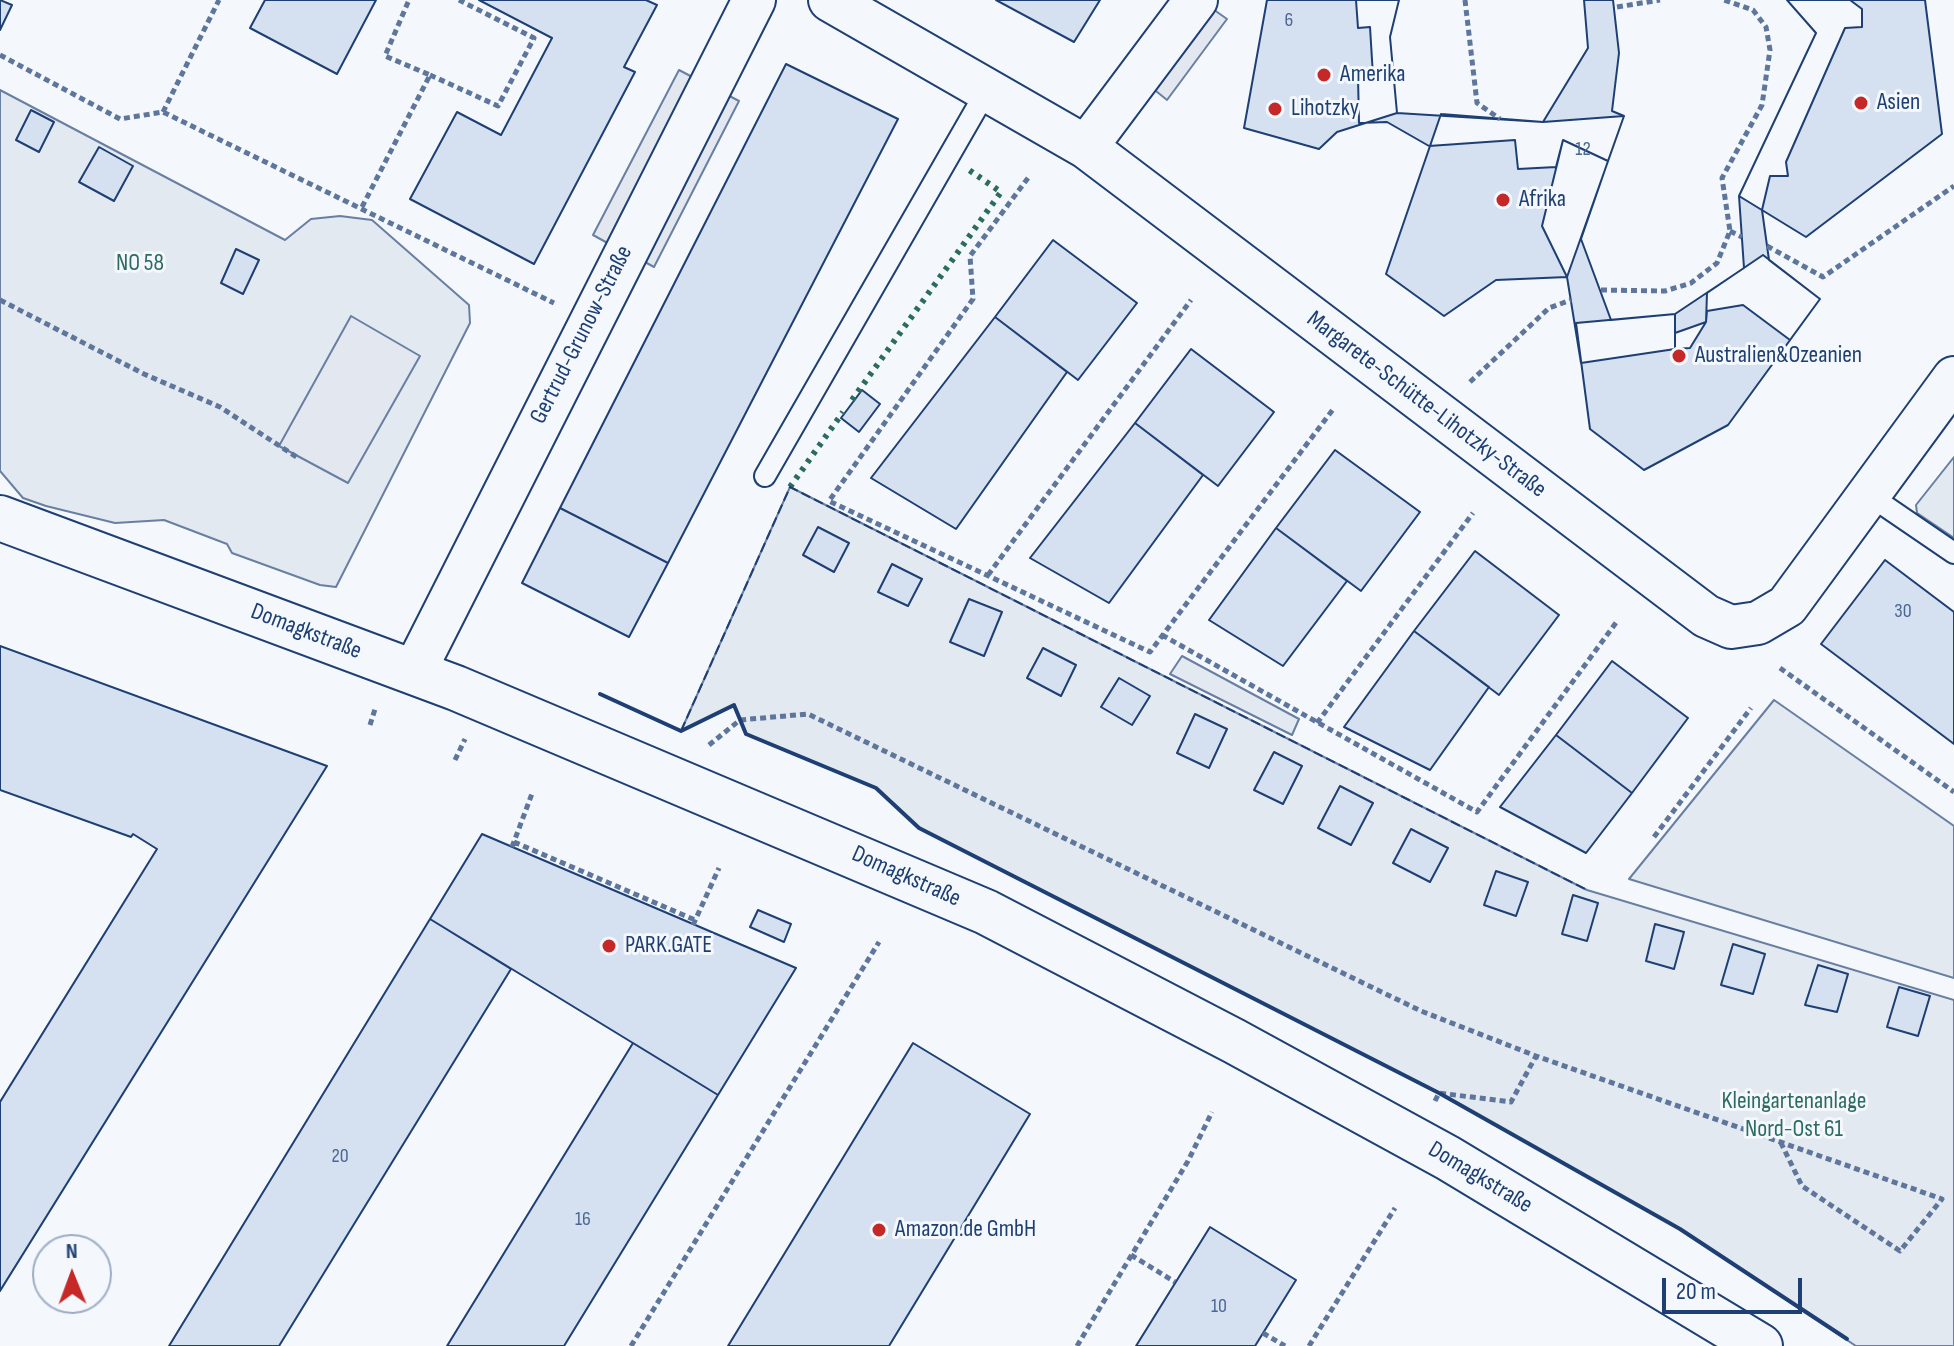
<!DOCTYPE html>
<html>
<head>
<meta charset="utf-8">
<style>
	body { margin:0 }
	#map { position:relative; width:1954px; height:1346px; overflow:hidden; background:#f4f7fb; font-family:"Sofia Sans Condensed",sans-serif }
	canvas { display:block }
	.north { position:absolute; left:32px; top:1234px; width:80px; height:80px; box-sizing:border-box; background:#f4f7fb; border:2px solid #9eadc5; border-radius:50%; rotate:359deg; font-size:22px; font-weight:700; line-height:32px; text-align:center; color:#1d3f73 }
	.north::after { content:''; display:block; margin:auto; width:28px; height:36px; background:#c62828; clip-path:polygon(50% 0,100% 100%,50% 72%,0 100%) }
	.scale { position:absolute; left:1662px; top:1278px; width:140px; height:36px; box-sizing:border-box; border:4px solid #1d3f73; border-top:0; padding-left:10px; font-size:24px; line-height:28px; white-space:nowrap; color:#1d3f73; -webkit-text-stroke:6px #f4f7fb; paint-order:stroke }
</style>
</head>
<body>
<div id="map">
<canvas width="1954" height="1346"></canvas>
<div class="north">N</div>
<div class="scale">20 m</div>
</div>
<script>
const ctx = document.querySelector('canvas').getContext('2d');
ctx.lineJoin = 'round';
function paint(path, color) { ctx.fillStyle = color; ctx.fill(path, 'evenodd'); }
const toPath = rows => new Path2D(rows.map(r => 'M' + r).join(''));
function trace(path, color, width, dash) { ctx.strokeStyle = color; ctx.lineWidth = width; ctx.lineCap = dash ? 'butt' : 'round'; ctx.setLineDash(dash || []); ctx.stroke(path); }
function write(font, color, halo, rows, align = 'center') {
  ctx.font = font + ' "Sofia Sans Condensed",sans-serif'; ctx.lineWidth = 6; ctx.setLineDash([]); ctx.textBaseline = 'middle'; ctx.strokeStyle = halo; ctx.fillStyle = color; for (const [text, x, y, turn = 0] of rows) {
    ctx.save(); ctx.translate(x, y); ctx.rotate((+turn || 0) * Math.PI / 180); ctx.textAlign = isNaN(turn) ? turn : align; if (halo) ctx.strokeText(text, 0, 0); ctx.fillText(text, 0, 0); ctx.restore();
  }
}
const green = toPath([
	[0,90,285,240,311,219,340,216,372,220,469,305,470,323,336,587,320,585,232,553,227,544,164,520,115,523,46,506,23,498,0,471,0,90],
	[1954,457,1954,538,1917,513,1916,505,1954,457],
	[790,487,1587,890,1954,1000,1954,1346,1856,1346,1680,1229,1439,1093,919,828,876,788,746,734,734,706,681,731,790,487],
	[1182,656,1299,719,1292,735,1170,674,1182,656],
	[1774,700,1954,826,1954,978,1629,879,1774,700]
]);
paint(green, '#e3e9f0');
trace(green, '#687fa3', 2);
const parking = toPath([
	[1210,7,1227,19,1167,100,1151,87,1210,7],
	[679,70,698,80,613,246,593,235,679,70],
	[720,91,739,101,654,267,634,256,720,91],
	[351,316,420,356,348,483,279,446,351,316]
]);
paint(parking, '#e3e8f0');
trace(parking, '#687fa3', 2);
const building = toPath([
	[0,0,12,5,0,30,0,0],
	[265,0,376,0,337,74,250,28,265,0],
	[479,0,646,0,657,5,624,67,635,72,534,264,410,199,457,112,501,135,552,38,479,0],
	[996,0,1100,0,1074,42,996,0],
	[1267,0,1399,0,1390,37,1397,113,1337,132,1319,149,1244,128,1267,0],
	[1356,0,1399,0,1390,37,1397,113,1543,122,1588,48,1584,0,1613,0,1619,53,1612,111,1624,116,1608,161,1563,140,1556,167,1518,169,1515,140,1429,146,1387,122,1359,123,1358,77,1373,76,1370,27,1358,28,1356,0],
	[1787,0,1925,0,1942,134,1806,237,1739,196,1816,33,1787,0],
	[1787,0,1850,0,1862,9,1862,27,1845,28,1786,162,1788,176,1770,176,1762,210,1769,260,1820,299,1790,340,1743,305,1707,311,1706,322,1675,333,1675,349,1581,363,1567,277,1542,226,1563,140,1608,161,1581,239,1611,320,1675,314,1744,268,1739,196,1816,33,1787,0],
	[786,64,898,119,668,563,560,508,786,64],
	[31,110,54,122,39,152,16,140,31,110],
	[1441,114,1543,122,1624,116,1567,277,1496,280,1444,316,1386,274,1441,114],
	[99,147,133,166,114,201,79,182,99,147],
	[1053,240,1137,303,1078,380,995,317,1053,240],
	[236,249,259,260,243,294,221,283,236,249],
	[1763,255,1820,299,1728,425,1644,470,1590,429,1576,323,1675,314,1675,349,1690,348,1706,322,1707,293,1763,255],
	[995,317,1067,372,956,529,871,478,995,317],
	[1191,349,1274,412,1218,486,1135,423,1191,349],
	[862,390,880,404,859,432,841,418,862,390],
	[1135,423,1203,475,1109,603,1030,558,1135,423],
	[1335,450,1420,512,1361,591,1276,528,1335,450],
	[560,508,668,563,629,637,522,583,560,508],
	[818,527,849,543,834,572,803,555,818,527],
	[1276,528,1347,581,1283,666,1209,620,1276,528],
	[1475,551,1559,615,1499,695,1414,631,1475,551],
	[1885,560,1954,612,1954,744,1821,644,1885,560],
	[892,564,922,579,908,606,878,592,892,564],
	[969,599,1002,612,984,656,950,642,969,599],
	[1414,631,1489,687,1430,770,1344,727,1414,631],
	[0,646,327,766,0,1291,0,1102,157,849,133,834,131,837,0,790,0,646],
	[1043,648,1076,665,1061,696,1027,678,1043,648],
	[1612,661,1688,718,1632,793,1556,735,1612,661],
	[1119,678,1150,696,1132,725,1101,707,1119,678],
	[1195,714,1227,729,1209,768,1177,753,1195,714],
	[1556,735,1632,793,1586,853,1500,807,1556,735],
	[1274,752,1302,766,1283,804,1254,790,1274,752],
	[1340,786,1373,803,1351,845,1318,828,1340,786],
	[1411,829,1448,848,1430,882,1393,863,1411,829],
	[482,834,796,968,718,1095,430,919,482,834],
	[1496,871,1528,882,1516,916,1484,905,1496,871],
	[1573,895,1598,903,1587,941,1562,934,1573,895],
	[758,910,791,924,784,942,750,927,758,910],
	[430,919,511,969,279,1346,169,1346,430,919],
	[1655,924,1684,932,1674,969,1646,961,1655,924],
	[1733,944,1765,954,1753,994,1721,985,1733,944],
	[1818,965,1848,974,1837,1012,1805,1005,1818,965],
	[1899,987,1930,996,1918,1036,1887,1027,1899,987],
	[633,1043,718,1095,564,1346,447,1346,633,1043],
	[913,1043,1030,1114,889,1346,728,1346,913,1043],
	[1210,1227,1296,1280,1255,1346,1136,1346,1210,1227]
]);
paint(building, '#d5e0f0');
trace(building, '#1d3f73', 2);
const lane = toPath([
	[765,476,987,90],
	[1869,495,1954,553]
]);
const street = toPath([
	[830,0,1086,147,1706,616,1731,627,1758,623,1787,606,1954,378],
	[1086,147,1196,0],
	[414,672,754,0]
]);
const secondary = toPath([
	[0,518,456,688,986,912,1234,1041,1448,1158,1760,1346]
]);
trace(lane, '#1d3f73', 24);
trace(street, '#1d3f73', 46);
trace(secondary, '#1d3f73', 48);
trace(toPath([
	[1465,0,1477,103,1500,119],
	[1617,7,1660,0],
	[0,55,120,119,163,112,554,303],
	[430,75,498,106,534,38,459,0],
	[163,112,219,0],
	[1028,178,970,256,973,299,829,501,1150,652,1334,408],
	[362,207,430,75,385,56,409,0],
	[1730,231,1742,237],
	[1767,246,1823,277,1954,186],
	[1601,290,1665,291,1691,283,1717,263,1730,231,1722,178,1762,105,1770,50,1766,27,1753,10,1724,0],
	[0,300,144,374,220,407,298,458],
	[1470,382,1549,308,1571,300],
	[988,575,1191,300],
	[1162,635,1477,812,1618,620],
	[1780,668,1954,792],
	[1317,723,1473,513],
	[370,725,376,706],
	[709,745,740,720,808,714,1421,1011,1536,1056,1942,1199,1900,1251,1802,1186,1781,1143],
	[455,760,465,739],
	[1654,837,1751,708],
	[514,842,695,920],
	[512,847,533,791],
	[693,925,719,868],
	[1435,1101,1439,1093,1511,1102,1536,1056],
	[1131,1255,1175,1282],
	[1263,1333,1285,1346],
	[631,1346,879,942],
	[1077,1346,1188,1161,1212,1112],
	[1309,1346,1395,1208]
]), '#5e769c', 5, [6, 4]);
trace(lane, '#f4f7fb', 20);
trace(street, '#f4f7fb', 42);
trace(secondary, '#f4f7fb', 44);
trace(toPath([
	[852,400,1001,192,969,170],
	[790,487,843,412]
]), '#2c6c60', 6, [4, 6]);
trace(toPath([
	[681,731,790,487,1587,890]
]), '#1d3f73', 2, [10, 4]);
trace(toPath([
	[600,694,681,731,734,705,746,734,876,788,919,828,1439,1093,1680,1229,1847,1339]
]), '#1d3f73', 4);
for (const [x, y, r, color] of [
	[1324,75,8,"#c62828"],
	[1861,103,8,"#c62828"],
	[1275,109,8,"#c62828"],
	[1503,200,8,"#c62828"],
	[1679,356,8,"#c62828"],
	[609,946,8,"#c62828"],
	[879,1230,8,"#c62828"]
]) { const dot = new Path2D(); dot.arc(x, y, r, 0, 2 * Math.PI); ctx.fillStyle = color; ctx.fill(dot); trace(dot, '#f4f7fb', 3); }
write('20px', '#4b6792', null, [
	["6",1289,21],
	["12",1583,150],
	["30",1903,612],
	["20",340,1157],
	["16",583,1220],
	["10",1219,1307]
]);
write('24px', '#1d3f73', '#f4f7fb', [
	["Amerika",1340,75],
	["Asien",1877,103],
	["Lihotzky",1291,109],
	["Afrika",1519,200],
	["Australien&Ozeanien",1695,356],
	["PARK.GATE",625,946],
	["Amazon.de GmbH",895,1230]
], 'left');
write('24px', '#2c6c60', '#f4f7fb', [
	["NO 58",140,264],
	["Kleingartenanlage",1794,1102],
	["Nord-Ost 61",1794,1130]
]);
write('24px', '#1d3f73', '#f4f7fb', [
	["Gertrud-Grunow-Straße",582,335,-63],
	["Margarete-Schütte-Lihotzky-Straße",1426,405,37],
	["Domagkstraße",306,632,21],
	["Domagkstraße",906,877,24],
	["Domagkstraße",1480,1178,31]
]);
</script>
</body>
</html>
